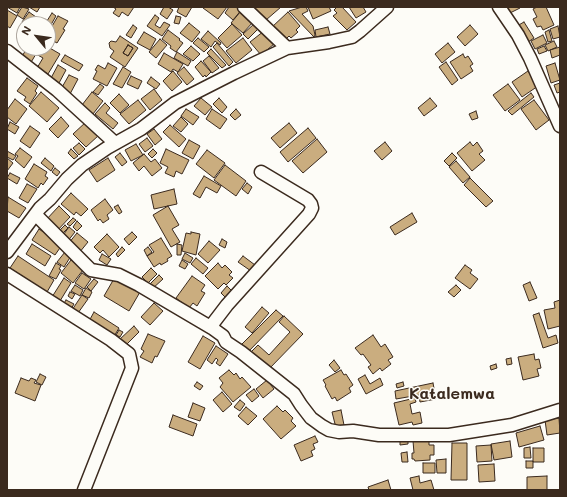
<!DOCTYPE html>
<html>
<head>
<meta charset="utf-8">
<style>
	body { margin:0 }
	#map { position:relative; width:567px; height:497px; overflow:hidden; background:#fdfcf7; font-family:Mali,sans-serif }
	canvas { display:block }
	.frame { position:absolute; inset:0; border:8px solid #3b2a1e; pointer-events:none }
	.north { position:absolute; left:16px; top:16px; width:40px; height:40px; box-sizing:border-box; background:#fdfcf7; border:1px solid #afa8a0; border-radius:50%; rotate:299deg; font-size:11px; font-weight:700; line-height:16px; text-align:center; color:#3b2a1e }
	.north::after { content:''; display:block; margin:auto; width:14px; height:18px; background:#3b2a1e; clip-path:polygon(50% 0,100% 100%,50% 72%,0 100%) }
</style>
</head>
<body>
<div id="map">
<canvas width="567" height="497"></canvas>
<div class="frame"></div>
<div class="north">N</div>
</div>
<script>
const ctx = document.querySelector('canvas').getContext('2d');
ctx.lineJoin = 'round';
function paint(path, color) { ctx.fillStyle = color; ctx.fill(path, 'evenodd'); }
const toPath = rows => new Path2D(rows.map(r => 'M' + r).join(''));
function trace(path, color, width, dash) { ctx.strokeStyle = color; ctx.lineWidth = width; ctx.lineCap = dash ? 'butt' : 'round'; ctx.setLineDash(dash || []); ctx.stroke(path); }
function write(font, color, halo, rows, align = 'center') {
  ctx.font = font + ' Mali,sans-serif'; ctx.lineWidth = 3; ctx.setLineDash([]); ctx.textBaseline = 'middle'; ctx.strokeStyle = halo; ctx.fillStyle = color; for (const [text, x, y, turn = 0] of rows) {
    ctx.save(); ctx.translate(x, y); ctx.rotate((+turn || 0) * Math.PI / 180); ctx.textAlign = isNaN(turn) ? turn : align; if (halo) ctx.strokeText(text, 0, 0); ctx.fillText(text, 0, 0); ctx.restore();
  }
}
const building = toPath([
	[7,7,20,7,17,13,7,7],
	[22,7,29,9,23,19,17,15,22,7],
	[29,7,40,7,37,12,29,7],
	[113,7,134,7,128,16,122,12,119,17,113,13,116,9,113,7],
	[164,7,168,7,173,10,167,19,160,14,164,7],
	[179,7,192,7,186,17,177,12,179,7],
	[204,7,227,7,218,19,203,8,204,7],
	[229,7,242,7,243,8,233,20,225,13,229,7],
	[257,7,281,7,266,20,255,9,257,7],
	[302,7,306,7,308,11,302,14,313,26,315,35,314,37,289,11,302,7],
	[308,7,329,7,331,11,313,19,308,7],
	[337,7,342,7,356,22,347,30,333,16,337,13,334,10,337,7],
	[349,7,363,7,366,12,356,18,349,7],
	[505,7,520,7,520,8,508,14,505,7],
	[537,7,546,7,554,25,543,30,541,26,537,27,533,19,537,17,533,9,537,7],
	[7,10,17,16,10,28,7,26,7,10],
	[241,11,253,22,243,33,231,23,241,11],
	[29,12,43,22,42,24,24,24,22,22,29,12],
	[288,12,300,26,296,30,298,32,291,38,289,36,284,41,272,27,288,12],
	[52,13,56,16,48,30,48,24,45,24,52,13],
	[155,15,159,18,155,25,160,28,164,22,170,25,162,36,147,26,155,15],
	[58,16,68,21,63,29,65,30,57,43,48,38,48,33,58,16],
	[176,16,181,17,179,24,174,23,176,16],
	[524,22,534,38,528,42,517,26,524,22],
	[189,23,200,32,192,42,180,33,189,23],
	[232,24,242,35,227,48,218,38,232,24],
	[254,24,258,29,248,39,243,34,254,24],
	[133,25,137,28,131,38,126,35,133,25],
	[470,25,478,34,465,46,457,37,470,25],
	[558,26,560,37,553,39,550,29,558,26],
	[328,27,330,34,316,37,315,30,328,27],
	[168,30,180,39,179,40,183,43,176,52,170,48,171,46,162,39,168,30],
	[549,30,552,41,548,42,545,32,549,30],
	[208,31,221,43,220,45,215,41,211,47,201,39,208,31],
	[264,31,274,44,261,55,250,42,264,31],
	[144,32,156,39,150,50,137,43,144,32],
	[543,35,547,43,535,49,531,41,543,35],
	[120,36,138,48,125,67,110,57,114,51,110,48,109,43,111,41,116,42,120,36],
	[128,45,133,48,128,56,123,53,128,45],
	[198,38,209,47,204,52,193,43,198,38],
	[243,38,252,50,236,63,226,51,243,38],
	[160,39,167,45,156,58,149,52,160,39],
	[554,41,557,47,548,51,545,45,554,41],
	[217,43,233,62,229,66,213,47,217,43],
	[448,43,455,52,442,63,435,54,448,43],
	[128,45,133,48,128,56,123,53,128,45],
	[191,46,200,54,193,61,183,54,191,46],
	[544,46,547,51,539,54,537,49,544,46],
	[48,47,60,54,48,74,37,68,43,58,36,54,30,64,21,58,27,48,48,47],
	[560,47,560,55,552,58,550,50,560,47],
	[211,49,226,65,222,68,207,53,211,49],
	[177,52,191,61,188,66,174,58,177,52],
	[164,53,183,64,178,72,173,69,171,72,158,64,164,53],
	[463,54,465,58,468,56,473,64,470,66,473,71,461,79,450,62,463,54],
	[65,55,83,65,79,71,61,61,65,55],
	[209,56,219,68,212,73,203,61,209,56],
	[201,61,211,72,206,77,205,75,203,77,195,67,201,61],
	[446,62,458,80,452,85,439,67,446,62],
	[108,63,117,68,107,86,93,79,97,71,95,70,98,65,105,69,108,63],
	[555,63,560,80,551,83,546,66,555,63],
	[58,65,66,70,59,83,51,78,58,65],
	[123,67,131,72,122,88,113,84,123,67],
	[184,67,194,79,187,85,177,73,184,67],
	[173,71,182,82,172,91,163,81,173,71],
	[528,71,538,86,522,97,512,82,528,71],
	[69,75,78,79,70,94,61,89,69,75],
	[131,76,142,81,138,89,127,84,131,76],
	[151,77,160,84,156,89,147,83,151,77],
	[27,78,38,86,35,91,37,93,30,104,24,100,26,97,17,91,27,78],
	[560,83,560,92,557,93,554,85,560,83],
	[100,84,104,87,98,95,93,92,100,84],
	[508,84,520,100,505,111,493,95,508,84],
	[154,89,162,100,150,110,141,99,154,89],
	[41,92,59,108,47,122,29,106,41,92],
	[92,92,103,101,93,114,82,105,92,92],
	[531,93,534,97,512,115,508,111,531,93],
	[119,94,129,105,120,113,110,103,119,94],
	[201,98,212,107,205,115,194,106,201,98],
	[219,98,227,107,222,113,213,104,219,98],
	[430,98,437,106,424,116,418,108,430,98],
	[15,99,27,109,16,124,7,117,7,110,15,99],
	[138,100,146,110,129,124,120,114,138,100],
	[534,100,549,120,536,130,521,109,534,100],
	[105,103,110,108,106,113,118,123,113,129,95,114,105,103],
	[186,109,199,117,193,125,181,116,186,109],
	[212,109,227,119,220,129,206,119,212,109],
	[236,109,241,115,235,120,230,115,236,109],
	[476,111,478,118,472,120,469,114,476,111],
	[61,117,69,126,58,138,49,129,61,117],
	[181,117,188,124,181,132,173,126,181,117],
	[10,122,19,127,15,134,7,129,10,122],
	[86,122,99,135,86,147,73,134,86,122],
	[289,123,297,133,280,148,271,138,289,123],
	[170,125,186,139,179,147,163,132,170,125],
	[30,126,40,133,30,148,20,141,30,126],
	[308,128,316,138,288,162,280,152,308,128],
	[154,129,162,139,155,145,147,134,154,129],
	[147,138,153,146,145,152,139,144,147,138],
	[317,139,327,152,303,173,292,161,317,139],
	[189,140,200,146,193,159,182,153,189,140],
	[385,142,392,151,382,160,374,151,385,142],
	[470,142,473,146,477,142,483,151,479,154,485,160,472,171,457,153,470,142],
	[79,143,85,149,79,155,73,148,79,143],
	[136,144,143,155,131,161,125,150,136,144],
	[20,148,32,157,24,168,15,160,18,156,15,154,20,148],
	[71,149,78,156,74,159,68,153,71,149],
	[153,149,157,153,152,158,148,154,153,149],
	[166,149,189,160,182,174,176,171,174,177,165,173,168,167,160,163,166,149],
	[207,150,225,163,214,178,196,164,207,150],
	[7,151,16,156,13,160,7,157,7,151],
	[120,153,127,162,122,166,115,157,120,153],
	[452,153,457,158,449,166,444,161,452,153],
	[144,154,151,162,155,159,162,168,152,176,144,166,139,171,133,163,144,154],
	[7,158,13,163,7,171,7,158],
	[45,158,54,166,51,171,41,163,45,158],
	[108,158,115,170,97,182,89,170,108,158],
	[456,161,470,177,463,183,449,167,456,161],
	[34,164,47,172,45,176,48,178,43,185,41,183,38,188,25,179,34,164],
	[225,165,246,181,236,196,214,180,225,165],
	[55,168,60,172,57,176,52,172,55,168],
	[10,173,20,178,17,184,7,178,10,173],
	[204,176,221,186,217,193,206,187,200,198,193,194,204,176],
	[470,178,493,201,486,207,464,185,470,178],
	[247,183,252,187,248,194,242,189,247,183],
	[27,184,37,189,28,203,19,198,27,184],
	[174,189,177,204,154,209,151,195,174,189],
	[71,193,88,209,81,216,76,212,74,215,61,204,71,193],
	[8,197,26,208,19,218,7,211,8,197],
	[105,199,113,210,107,215,109,219,103,223,100,219,98,221,91,210,105,199],
	[118,205,122,212,119,214,114,207,118,205],
	[59,206,70,217,56,232,45,221,59,206],
	[168,206,179,225,172,229,180,242,171,247,153,215,168,206],
	[412,213,417,222,395,235,390,227,412,213],
	[73,218,76,220,70,226,67,224,73,218],
	[77,221,82,226,77,231,73,227,77,221],
	[65,225,68,228,62,234,59,231,65,225],
	[69,227,75,232,67,242,61,238,69,227],
	[39,229,62,245,55,255,32,240,39,229],
	[132,232,137,237,129,245,124,239,132,232],
	[191,232,200,234,196,255,182,251,186,233,191,234,191,232],
	[77,233,88,242,79,253,68,244,77,233],
	[107,234,119,247,109,257,103,250,100,253,94,247,107,234],
	[161,238,172,256,167,259,168,261,161,265,160,263,154,267,147,256,154,252,149,245,161,238],
	[222,239,227,242,225,248,219,245,222,239],
	[209,241,220,250,208,263,198,254,209,241],
	[32,244,51,256,45,266,26,254,32,244],
	[177,244,182,245,181,255,177,255,177,244],
	[122,247,125,250,118,257,116,254,122,247],
	[148,247,152,252,147,256,144,250,148,247],
	[65,252,71,256,64,267,57,262,65,252],
	[185,253,193,258,190,263,182,259,185,253],
	[102,254,111,259,107,265,99,260,102,254],
	[18,256,54,280,47,292,10,268,18,256],
	[243,256,255,265,251,271,238,262,243,256],
	[196,258,208,268,203,274,191,264,196,258],
	[71,260,83,270,73,283,61,273,71,260],
	[182,260,188,264,185,269,179,266,182,260],
	[56,263,61,266,59,269,61,270,56,279,49,276,56,263],
	[218,263,222,268,225,265,232,272,229,275,233,278,226,285,224,283,218,289,205,276,218,263],
	[465,265,472,270,470,273,478,279,470,289,455,278,465,265],
	[151,268,157,274,148,283,142,277,151,268],
	[82,273,91,279,84,289,75,283,82,273],
	[159,275,163,279,152,289,149,285,159,275],
	[192,276,205,285,201,291,205,293,197,306,193,303,189,308,176,298,192,276],
	[115,277,140,292,129,311,104,296,115,277],
	[64,278,71,283,60,301,52,297,64,278],
	[94,279,98,282,91,291,87,287,94,279],
	[530,282,537,298,529,301,523,285,530,282],
	[75,285,83,290,80,296,71,291,75,285],
	[456,285,461,290,454,297,448,292,456,285],
	[227,286,235,294,228,300,221,293,227,286],
	[86,288,92,292,89,298,82,295,86,288],
	[70,292,75,294,72,299,68,296,70,292],
	[82,295,88,299,78,313,72,310,82,295],
	[66,300,74,304,71,309,63,305,66,300],
	[560,300,560,326,548,329,544,310,555,308,554,302,560,300],
	[154,303,163,311,150,325,141,317,154,303],
	[262,307,269,313,252,333,245,327,262,307],
	[276,310,283,316,247,353,240,346,276,310],
	[94,312,119,328,113,338,88,323,94,312],
	[539,313,548,338,556,335,558,343,543,348,533,315,539,313],
	[284,316,303,334,268,370,250,353,258,345,269,355,290,332,279,322,284,316],
	[134,326,139,332,125,346,119,340,134,326],
	[119,330,123,332,120,337,116,335,119,330],
	[148,334,165,341,157,357,155,356,152,363,140,357,144,351,141,349,148,334],
	[373,335,381,347,385,344,393,357,388,360,391,364,382,371,380,368,373,374,368,367,371,365,363,354,361,355,355,348,373,335],
	[203,336,215,343,200,369,188,362,203,336],
	[216,346,228,354,220,366,216,363,218,360,216,358,212,364,207,360,216,346],
	[534,354,535,360,539,359,541,368,537,369,539,376,523,380,518,357,534,354],
	[511,358,512,364,507,365,506,359,511,358],
	[334,360,340,368,335,372,329,365,334,360],
	[496,364,497,368,491,370,490,366,496,364],
	[229,370,234,375,236,373,240,379,242,377,251,387,233,402,220,387,223,383,219,378,229,370],
	[341,370,344,375,346,374,353,385,349,388,351,392,337,401,335,397,332,399,325,386,326,385,323,380,341,370],
	[40,374,46,377,42,385,36,382,40,374],
	[365,375,370,384,380,378,383,385,366,394,358,379,365,375],
	[21,378,29,381,31,378,36,380,34,383,41,385,35,401,15,393,21,378],
	[267,380,274,389,263,398,256,389,267,380],
	[197,382,203,386,200,390,194,386,197,382],
	[403,382,404,386,397,388,396,384,403,382],
	[433,383,436,399,420,402,419,395,396,399,395,391,433,383],
	[254,389,259,396,252,402,246,395,254,389],
	[222,392,232,404,223,412,213,400,222,392],
	[415,398,416,402,410,404,412,414,420,412,422,423,413,425,412,422,399,425,394,403,415,398],
	[240,400,245,404,240,411,234,407,240,400],
	[193,403,205,408,200,421,188,417,193,403],
	[277,406,283,412,285,410,293,418,291,421,296,426,281,439,263,419,277,406],
	[246,407,257,416,248,425,238,416,246,407],
	[341,410,344,425,336,428,332,412,341,410],
	[173,415,197,424,193,436,169,427,173,415],
	[559,418,560,433,547,435,545,420,559,418],
	[540,426,544,440,519,447,516,433,540,426],
	[315,436,318,442,313,444,315,449,311,451,313,456,301,461,294,445,315,436],
	[400,438,408,438,408,444,400,445,400,438],
	[429,440,429,445,434,445,434,455,430,455,430,460,415,461,414,459,412,459,412,453,414,453,413,441,429,440],
	[510,441,512,457,494,460,491,444,510,441],
	[452,443,467,443,467,480,451,480,452,443],
	[491,445,492,461,477,462,476,446,491,445],
	[530,447,531,458,524,458,524,448,530,447],
	[533,448,544,448,544,462,533,462,533,448],
	[407,452,408,462,402,462,401,453,407,452],
	[446,459,446,473,437,473,436,460,446,459],
	[526,461,533,461,533,468,526,468,526,461],
	[423,463,435,463,435,473,423,473,423,463],
	[494,464,495,481,479,482,478,465,494,464],
	[419,476,420,483,431,480,434,490,413,490,410,478,419,476],
	[547,476,547,490,527,490,527,477,547,476],
	[388,480,391,490,369,490,368,487,388,480]
]);
paint(building, '#caad7f');
trace(building, '#3b2a1e', 1);
const minor = toPath([
	[244,7,287,48],
	[499,7,518,35,530,58,560,126],
	[7,51,57,90,115,143],
	[261,172,308,200,311,204,312,208,309,214,227,305,214,322,212,328,223,336,226,342,241,352,294,394,301,405,311,418,322,426,329,430,339,432,353,431,379,435,449,435,512,425,560,410],
	[36,215,91,270,119,275,139,285,212,328],
	[7,252,40,208,50,199,67,179,82,165,107,148,141,129,175,103,234,73,287,48,329,42,352,37,360,31,387,7],
	[7,274,111,340,129,354,132,368,84,490]
]);
trace(minor, '#3b2a1e', 15);
trace(minor, '#fdfcf7', 12);
write('bold 16px', '#3b2a1e', '#fdfcf7', [
	["Katalemwa",452,394]
]);
</script>
</body>
</html>
